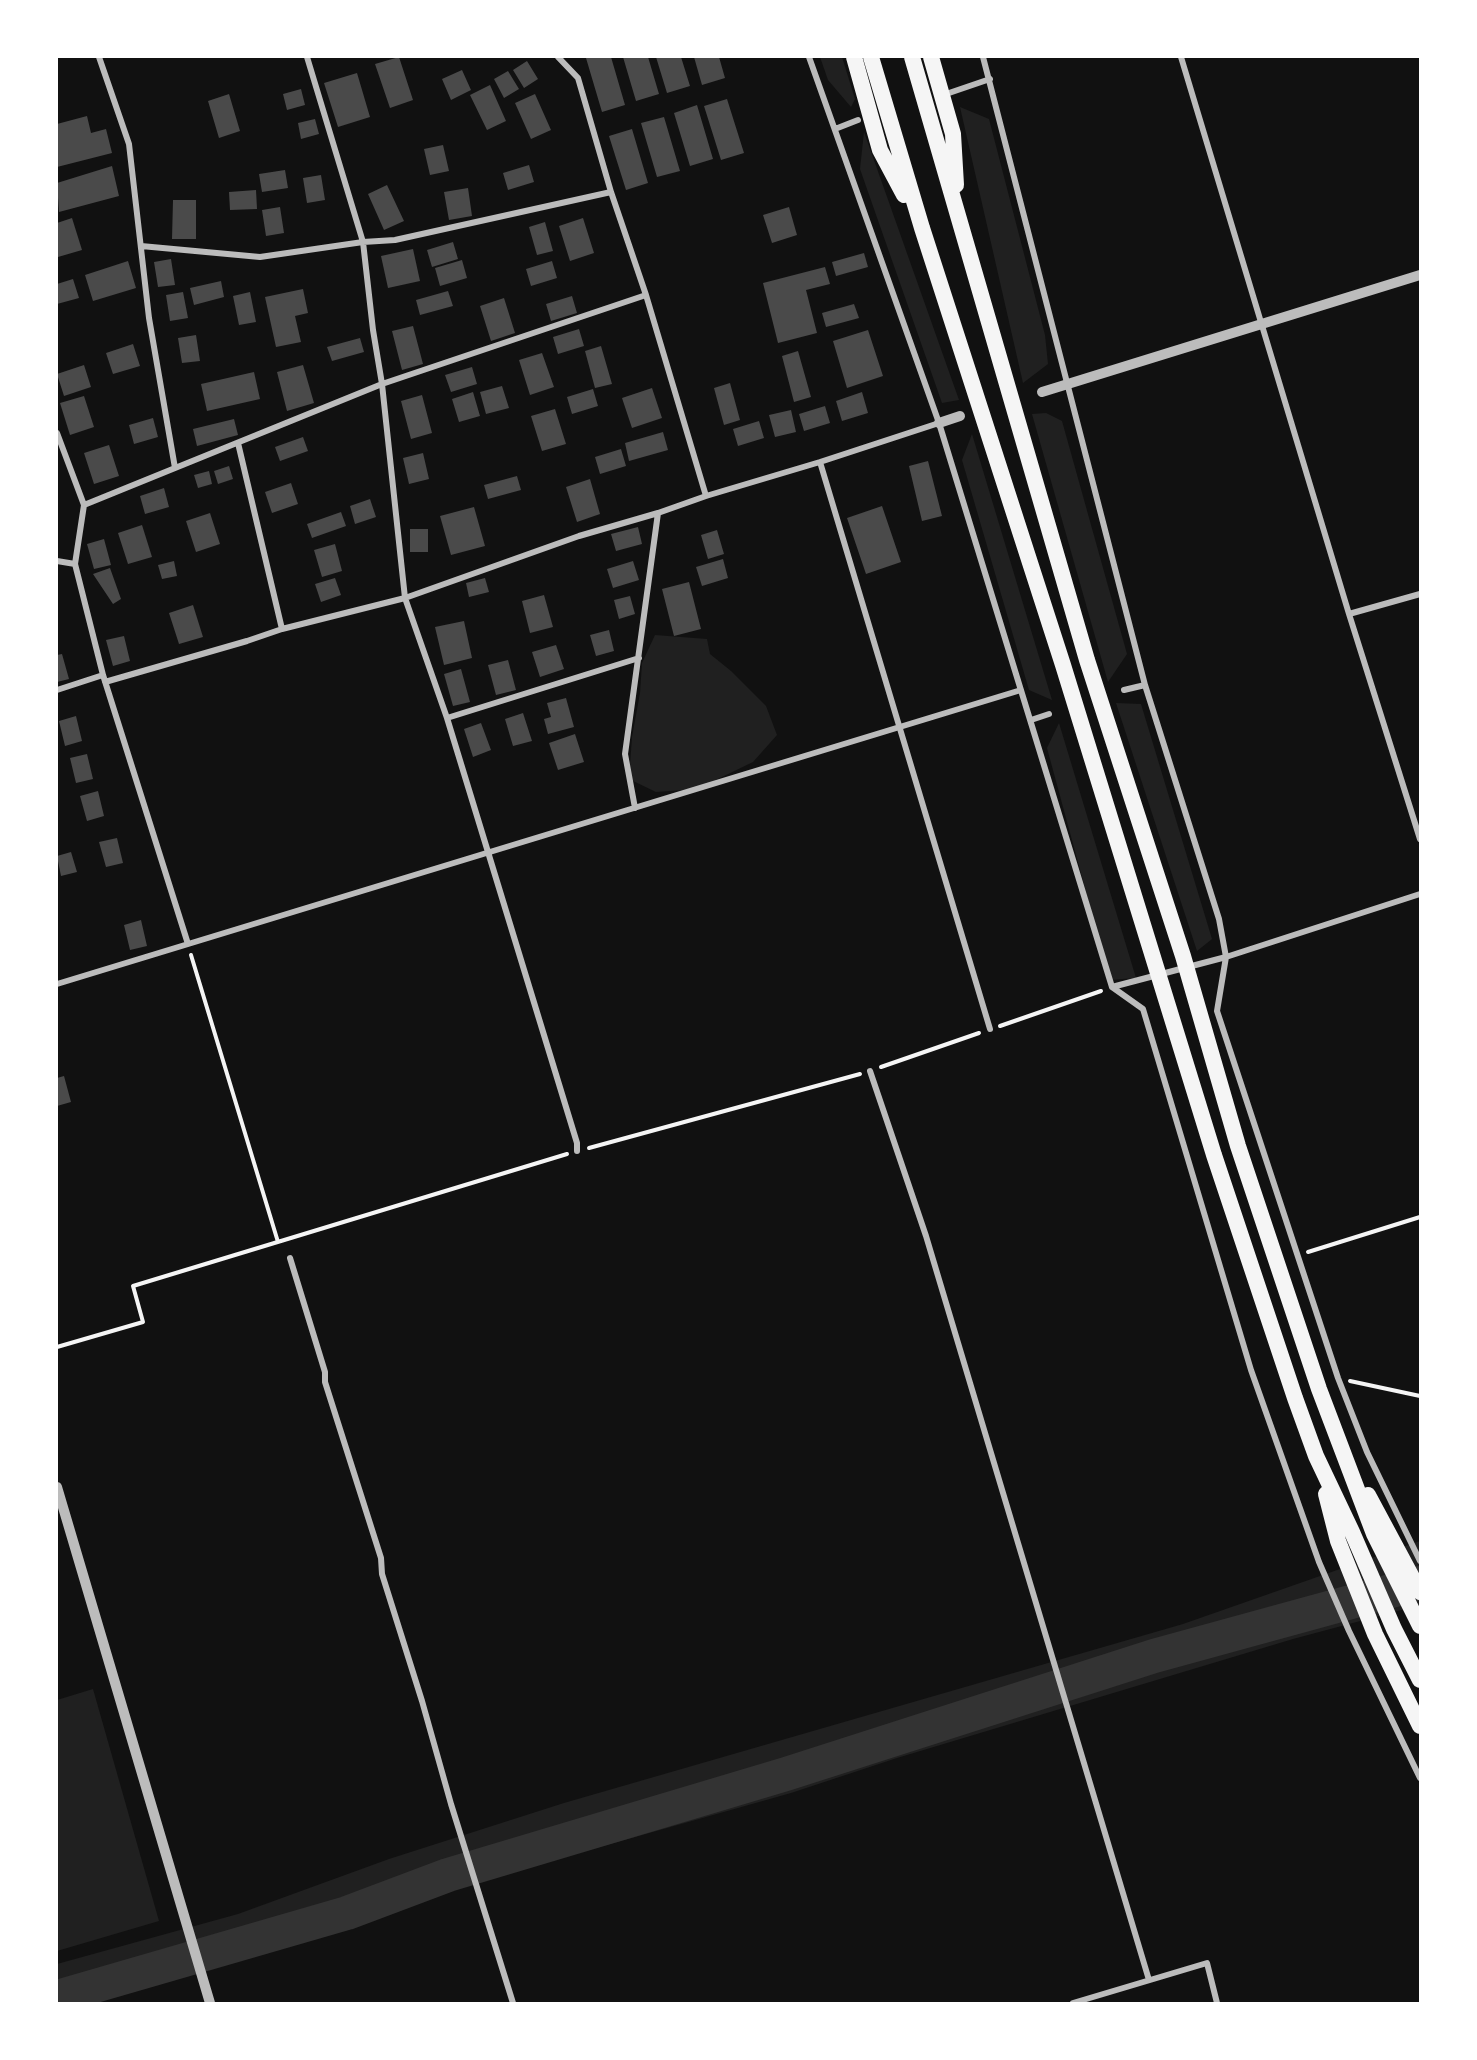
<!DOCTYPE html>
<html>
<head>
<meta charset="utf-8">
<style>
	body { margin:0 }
	#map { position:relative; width:1477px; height:2060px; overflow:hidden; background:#111; font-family:Lato,sans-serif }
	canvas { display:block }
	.frame { position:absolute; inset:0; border:58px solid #fff; pointer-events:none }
</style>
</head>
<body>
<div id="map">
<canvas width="1477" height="2060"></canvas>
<div class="frame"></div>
</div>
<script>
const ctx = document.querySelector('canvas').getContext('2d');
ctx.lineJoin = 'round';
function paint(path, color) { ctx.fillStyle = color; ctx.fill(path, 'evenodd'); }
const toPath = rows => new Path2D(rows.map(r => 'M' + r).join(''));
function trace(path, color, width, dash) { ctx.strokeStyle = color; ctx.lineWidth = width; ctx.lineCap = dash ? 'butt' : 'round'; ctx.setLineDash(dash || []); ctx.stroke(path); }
paint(toPath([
	[820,57,842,57,855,99,851,107,828,80],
	[960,107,989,119,1045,335,1048,364,1023,383],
	[864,132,959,400,942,403,860,169],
	[1046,413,1062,421,1127,654,1108,682,1032,414],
	[972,434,1052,700,1029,690,962,460],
	[655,635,707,639,710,654,731,671,766,706,777,735,753,762,697,789,656,792,629,779,632,737,640,693,642,663],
	[1116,703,1141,704,1212,939,1197,951],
	[1059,723,1136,978,1110,980,1047,748],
	[1420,1541,1420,1605,1293,1639,897,1758,791,1793,433,1894,79,2003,57,2003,57,1964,238,1914,389,1859,564,1803,1183,1624],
	[93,1689,159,1921,57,1951,57,1700]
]), '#202020');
trace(toPath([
	[57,1997,347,1913,448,1875,786,1774,1154,1656,1420,1583]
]), '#333', 34);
paint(toPath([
	[399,57,413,100,390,108,375,64],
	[589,57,611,57,625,105,602,112,586,58],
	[623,57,648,57,659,94,636,101],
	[656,57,681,57,690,86,667,93],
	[694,57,719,57,725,78,702,85],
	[527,61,538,79,524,88,513,70],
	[462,70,471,90,451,100,442,79],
	[508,71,519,89,504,98,494,79],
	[357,73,370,117,338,127,324,83],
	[490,85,506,121,487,130,470,95],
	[301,89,305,105,287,110,283,94],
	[229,94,240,131,219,138,208,101],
	[535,94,551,130,531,139,515,103],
	[727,99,744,153,721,160,704,106],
	[697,105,713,159,690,166,674,113],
	[87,116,91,133,106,129,112,153,57,167,57,124],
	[664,117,680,171,657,177,641,123],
	[315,119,319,134,301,139,298,123],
	[632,129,648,183,626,190,609,136],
	[443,145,449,171,430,175,424,149],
	[529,165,534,182,508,190,503,173],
	[112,166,119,196,59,212,57,183],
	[285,170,288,188,262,192,259,174],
	[321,175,325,200,307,203,303,178],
	[387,185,404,221,384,230,368,194],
	[468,188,472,216,449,220,444,192],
	[256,190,257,209,230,210,229,192],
	[173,200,196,200,196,239,172,239],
	[280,207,284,233,266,236,262,210],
	[789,207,797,235,772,243,763,215],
	[72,218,82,250,58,257,57,223],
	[583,218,594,253,570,261,559,226],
	[545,222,553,251,537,255,529,227],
	[453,242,458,259,432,267,427,250],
	[413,249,420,281,388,288,381,256],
	[864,253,868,267,836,276,832,262],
	[171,259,175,285,158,287,154,262],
	[462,260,467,278,440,286,435,268],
	[128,261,136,288,93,301,85,275],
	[552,261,557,278,531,286,526,269],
	[825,267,830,284,806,290,817,333,778,343,763,283],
	[73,279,79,298,57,304,57,284],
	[221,281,224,297,194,305,190,288],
	[303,289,308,313,295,316,301,342,276,347,265,297],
	[448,291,453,306,420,315,416,300],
	[183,292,188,318,170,321,166,295],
	[250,292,256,322,239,325,233,296],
	[572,296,577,313,551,321,546,304],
	[504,298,515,333,491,341,480,306],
	[854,304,859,318,826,327,822,313],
	[413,326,423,364,402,370,392,331],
	[579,329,584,346,558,354,553,337],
	[868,330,883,376,847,388,833,341],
	[196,335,200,361,182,363,178,338],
	[360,338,364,352,332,361,327,347],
	[133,344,140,366,113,374,106,353],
	[601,346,612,384,595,388,585,351],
	[798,351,811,397,794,402,782,356],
	[542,353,554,387,530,395,519,360],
	[84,365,91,387,64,396,57,374],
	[303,365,314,403,287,411,277,372],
	[472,367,477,384,451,392,445,375],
	[254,372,260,399,207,411,201,384],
	[730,383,740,420,724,425,714,388],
	[502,386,509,408,486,414,480,392],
	[652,388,662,418,632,428,622,398],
	[593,389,598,406,572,414,567,397],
	[473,392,480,416,459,422,452,399],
	[862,392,868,413,842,421,836,401],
	[422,395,432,433,411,439,401,401],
	[84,396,94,427,70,435,60,403],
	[825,406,830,423,804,431,799,414],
	[555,409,566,444,542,451,531,416],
	[791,410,796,432,775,437,769,415],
	[153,418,158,437,134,444,129,425],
	[234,419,238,435,197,446,193,429],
	[759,421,764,438,738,446,733,429],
	[663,432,668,450,629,461,625,443],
	[303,437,308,451,280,461,275,447],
	[109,445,119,476,94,484,84,453],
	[621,449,626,466,600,474,595,457],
	[423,453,429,479,409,484,403,458],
	[928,461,942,516,922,521,909,466],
	[229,466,233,479,218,484,214,471],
	[209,471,212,484,198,488,194,475],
	[517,476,521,490,488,499,484,485],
	[590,479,600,514,577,522,566,487],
	[291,483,298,504,272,513,265,492],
	[164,488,169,507,145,514,140,496],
	[370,499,376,517,355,524,350,506],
	[882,506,901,562,866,574,847,518],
	[474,507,485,546,451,555,440,516],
	[341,512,346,526,312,538,307,524],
	[210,513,220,544,196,552,186,521],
	[142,525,152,557,128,564,118,533],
	[638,527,642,544,616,551,611,534],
	[410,529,428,529,428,552,410,552],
	[717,530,724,554,708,559,701,535],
	[104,539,111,565,94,569,87,544],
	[335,544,342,571,322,577,314,550],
	[723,559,728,578,702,586,696,567],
	[174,561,177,576,162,579,158,565],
	[633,561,639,580,613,588,607,569],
	[110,568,121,599,113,604,93,574],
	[335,578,341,595,321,602,315,584],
	[485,578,489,592,469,597,466,583],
	[689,582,701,629,674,636,662,589],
	[544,595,553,627,530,633,522,601],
	[630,596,635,614,619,619,614,600],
	[193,605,203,637,179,644,169,613],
	[464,621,472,658,444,665,435,627],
	[609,630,614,651,596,656,590,635],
	[124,636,130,661,113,666,106,640],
	[556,645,564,669,540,677,532,652],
	[62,654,69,679,57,682,57,655],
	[508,660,516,690,496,695,488,665],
	[461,669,470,702,453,706,444,674],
	[566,698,574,727,548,734,544,719,551,717,547,703],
	[523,713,532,741,513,746,505,719],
	[76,716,82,741,65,746,59,721],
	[481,723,491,750,473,757,464,729],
	[575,734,584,762,558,770,549,743],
	[87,754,93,779,76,783,70,758],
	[98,791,104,816,87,821,80,796],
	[117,838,123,863,106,867,99,842],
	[71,852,77,872,61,876,57,856],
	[141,920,147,946,130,950,124,925],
	[64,1076,71,1102,57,1106,57,1078]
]), '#4a4a4a');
trace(toPath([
	[191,955,278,1242],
	[1000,1026,1101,991],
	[881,1067,979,1033],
	[589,1148,860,1074],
	[1308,1252,1420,1217],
	[57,1347,143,1322,133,1286,567,1154],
	[1350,1381,1420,1396]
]), '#f5f5f5', 4);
trace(toPath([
	[99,57,129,144,149,318,175,468],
	[307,57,363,242,373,330,382,384,405,598,447,718,577,1143,577,1151],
	[558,57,578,78,611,192,646,295,706,496],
	[809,57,939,423,1112,987,1143,1009,1251,1370,1319,1562,1349,1631,1420,1778],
	[983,57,1145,685,1219,919,1226,957,1217,1011,1338,1378,1367,1452,1420,1561],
	[1181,57,1349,614,1420,839],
	[949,93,990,79],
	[835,129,858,120],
	[141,246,260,257,363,242,395,240,611,192],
	[57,433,84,505,75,564,103,675,188,944],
	[238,443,282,629],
	[820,462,990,1029],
	[84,505,382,384,646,295],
	[57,561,75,564],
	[1349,614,1420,594],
	[105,682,247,641,282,629,405,598,579,536,658,513,706,496,820,462,939,423],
	[57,690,103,675],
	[1124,690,1145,685],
	[447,718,639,658],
	[1031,720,1049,714],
	[635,808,625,754,658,513],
	[57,984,1021,690],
	[1112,987,1226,957,1420,894],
	[870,1071,926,1236,1149,1980],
	[290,1258,325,1372,325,1382,381,1558,382,1574,422,1701,451,1804,513,2003],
	[1073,2003,1207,1963,1217,2003]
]), '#bcbcbc', 6);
trace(toPath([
	[1042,392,1420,275],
	[939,423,960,416],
	[57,1487,210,2003]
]), '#bcbcbc', 10);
trace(toPath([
	[854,57,880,150,904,195],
	[871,57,922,228,1063,665,1214,1155,1295,1398,1316,1456,1352,1532,1394,1629,1420,1680],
	[912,57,1087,660,1183,956,1238,1146,1319,1389,1374,1534,1420,1626],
	[931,57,953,134,956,185],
	[1326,1494,1338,1541,1375,1634,1420,1726],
	[1368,1495,1420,1592]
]), '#f5f5f5', 16);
</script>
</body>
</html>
